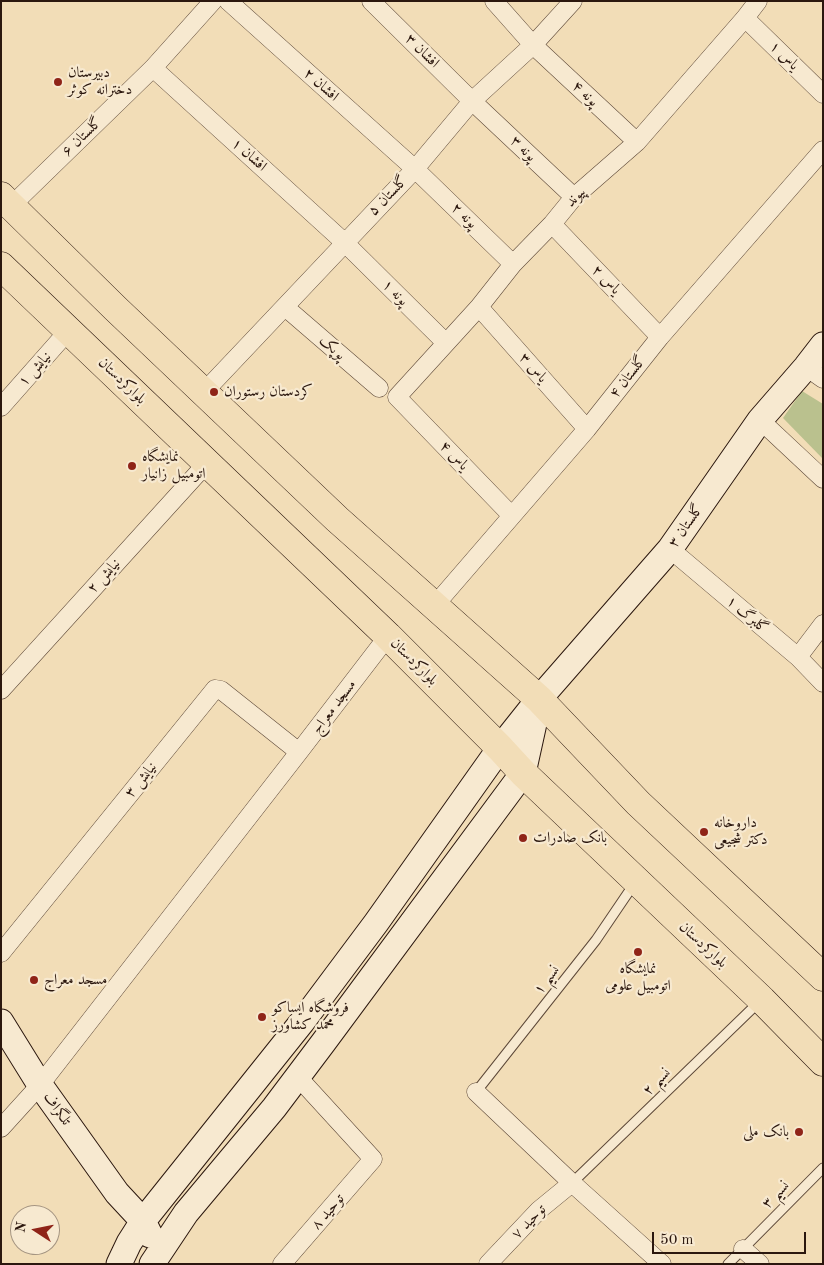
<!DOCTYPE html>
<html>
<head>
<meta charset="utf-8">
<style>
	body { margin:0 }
	#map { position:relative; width:824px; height:1265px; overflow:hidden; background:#f2ddb7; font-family:"Old Standard TT",serif }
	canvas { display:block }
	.frame { position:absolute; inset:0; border:2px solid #2b170e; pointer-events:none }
	.north { position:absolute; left:10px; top:1205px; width:50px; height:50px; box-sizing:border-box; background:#f7e9d0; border:1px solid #a59582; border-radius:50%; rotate:281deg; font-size:14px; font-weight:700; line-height:20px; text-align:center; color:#2b170e }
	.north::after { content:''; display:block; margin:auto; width:18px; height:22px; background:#8f2418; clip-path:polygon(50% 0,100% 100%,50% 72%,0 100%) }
	.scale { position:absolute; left:652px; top:1232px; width:154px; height:22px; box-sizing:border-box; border:2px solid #2b170e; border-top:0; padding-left:6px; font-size:15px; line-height:18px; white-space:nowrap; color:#2b170e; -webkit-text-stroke:4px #f7e9d0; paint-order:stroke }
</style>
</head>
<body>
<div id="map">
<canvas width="824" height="1265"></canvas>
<div class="frame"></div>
<div class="north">N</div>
<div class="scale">50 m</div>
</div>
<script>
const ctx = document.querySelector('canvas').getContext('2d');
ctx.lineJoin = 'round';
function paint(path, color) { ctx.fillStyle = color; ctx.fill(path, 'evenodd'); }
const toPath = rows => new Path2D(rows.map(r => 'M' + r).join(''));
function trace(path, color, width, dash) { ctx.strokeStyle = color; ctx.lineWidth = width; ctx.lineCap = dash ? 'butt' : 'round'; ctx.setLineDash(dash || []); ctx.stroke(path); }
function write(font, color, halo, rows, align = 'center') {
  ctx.font = font + ' "Old Standard TT",Amiri,serif'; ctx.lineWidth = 4.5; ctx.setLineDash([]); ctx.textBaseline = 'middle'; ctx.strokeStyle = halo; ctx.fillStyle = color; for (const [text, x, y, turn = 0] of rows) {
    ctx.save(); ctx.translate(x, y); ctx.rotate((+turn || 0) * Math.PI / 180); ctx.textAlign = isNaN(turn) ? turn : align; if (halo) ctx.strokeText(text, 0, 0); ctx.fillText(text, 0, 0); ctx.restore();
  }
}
paint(toPath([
	[802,391,823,404,823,459,783,418]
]), '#bac18e');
const lane = toPath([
	[476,1092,596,940,634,884],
	[572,1183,760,1001],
	[728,1264,823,1168]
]);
const street = toPath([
	[228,1,415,169,513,264],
	[371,1,472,101,574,197],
	[494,1,533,45,637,142],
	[745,18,823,94],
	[153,68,344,242,446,343],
	[12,205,153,68,213,1],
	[552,224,660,337],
	[285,307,379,388],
	[479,307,587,429],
	[806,367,823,379],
	[204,392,415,169,472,101,533,45,573,1],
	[1,407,69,330],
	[760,420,823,479],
	[511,515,397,397,479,307,513,264,552,224,574,197,637,142,745,18,758,1],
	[670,549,798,657,823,683],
	[435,605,587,429,660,337,823,150],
	[798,657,823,624],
	[1,690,207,463],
	[1,953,215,689,221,690,299,752],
	[476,1092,572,1183,662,1264],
	[1,1128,40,1085,299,752,388,636],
	[743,1249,760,1264],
	[282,1264,373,1159,297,1076],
	[488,1264,539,1210,572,1183]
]);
const secondary = toPath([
	[1,1022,40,1085,117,1193,143,1221,150,1235],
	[119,1264,129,1243,143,1221,302,1022,376,923,500,748,539,699,670,549,760,420,806,367,823,345],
	[152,1264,186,1213,274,1108,323,1043,523,773,538,705]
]);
const primary = toPath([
	[1,196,115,308,337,519,539,699,638,803,823,977],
	[1,266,388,636,500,748,523,773,762,1000,823,1062]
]);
trace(lane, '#5d4838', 11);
trace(street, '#5d4838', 19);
trace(secondary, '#2b170e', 27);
trace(primary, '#2b170e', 29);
trace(lane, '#f7e9d0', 9);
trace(street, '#f7e9d0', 18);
trace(secondary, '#f7e9d0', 25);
trace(primary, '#f2ddb7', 28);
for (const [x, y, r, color] of [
	[58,82,5,"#8f2418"],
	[214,392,5,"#8f2418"],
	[132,466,5,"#8f2418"],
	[704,832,5,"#8f2418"],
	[523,838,5,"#8f2418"],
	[638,952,5,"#8f2418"],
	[34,980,5,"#8f2418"],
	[262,1017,5,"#8f2418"],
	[799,1132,5,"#8f2418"]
]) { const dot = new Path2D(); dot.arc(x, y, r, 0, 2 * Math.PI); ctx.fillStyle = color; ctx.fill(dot); trace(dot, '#f7e9d0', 2); }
write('15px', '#2b170e', '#f7e9d0', [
	["افشان ۳",422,51,45],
	["یاس ۱",784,56,44],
	["افشان ۲",321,85,42],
	["پونه ۴",585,94,43],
	["گلستان ۶",82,137,-44],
	["پونه ۳",523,149,44],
	["افشان ۱",249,155,42],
	["گلستان ۵",388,196,-46],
	["پیوند",576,197,-46],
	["پونه ۲",464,216,44],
	["یاس ۲",606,280,46],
	["پونه ۱",395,293,45],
	["پوپک",332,348,41],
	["یاس ۳",533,368,48],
	["نیایش ۱",35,369,-48],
	["گلستان ۴",628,377,-52],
	["بلوارکردستان",122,381,44],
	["یاس ۴",454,456,46],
	["گلستان ۳",686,526,-55],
	["نیایش ۲",104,576,-48],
	["گلبرگ ۱",747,615,40],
	["بلوارکردستان",414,662,45],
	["مسجد معراج",334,707,-53],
	["نیایش ۳",141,780,-51],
	["بلوارکردستان",703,945,43],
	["نسیم ۱",547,980,-52],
	["نسیم ۲",657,1082,-44],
	["تلگراف",57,1109,54],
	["نسیم ۳",776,1195,-45],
	["توحید ۸",328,1212,-49],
	["توحید ۷",529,1222,-45]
]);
write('15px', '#2b170e', '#f7e9d0', [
	["دبیرستان",68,73],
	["دخترانه کوثر",68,90],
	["کردستان رستوران",224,392],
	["نمایشگاه",142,457],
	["اتومبیل زانیار",142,474],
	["داروخانه",714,823],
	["دکتر شجیعی",714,840],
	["بانک صادرات",533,838],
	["نمایشگاه",638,969,"center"],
	["اتومبیل علومی",638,986,"center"],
	["مسجد معراج",44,980],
	["فروشگاه ایساکو",272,1008],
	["محمد کشاورز",272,1025],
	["بانک ملی",789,1132,"right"]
], 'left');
</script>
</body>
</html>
